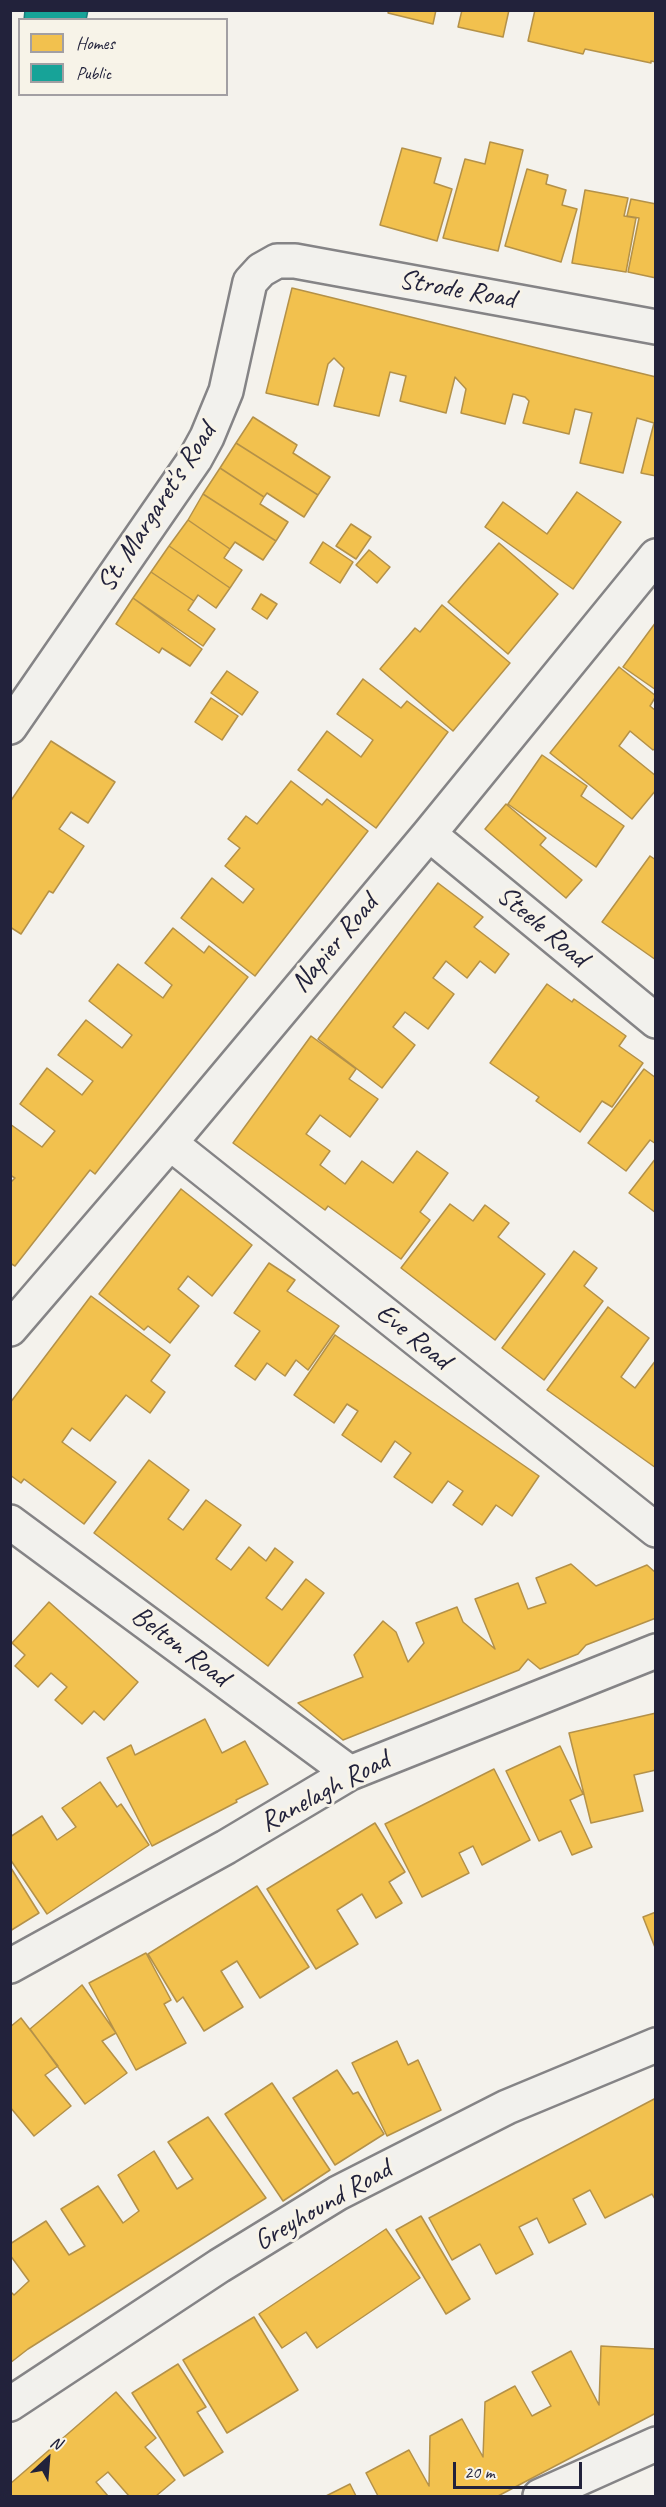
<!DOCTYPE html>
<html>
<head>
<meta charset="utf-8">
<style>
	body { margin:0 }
	#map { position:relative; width:666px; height:2507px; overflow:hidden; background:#f4f2ec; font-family:Caveat,sans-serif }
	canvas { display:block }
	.frame { position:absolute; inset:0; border:12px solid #22223b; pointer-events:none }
	.legend { position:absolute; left:18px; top:18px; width:210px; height:78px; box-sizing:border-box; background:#f7f3e8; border:2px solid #a29fa3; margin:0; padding:8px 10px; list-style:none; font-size:18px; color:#22223b }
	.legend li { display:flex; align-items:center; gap:12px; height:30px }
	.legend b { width:30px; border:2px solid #a29fa3 }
	.north { position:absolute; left:18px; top:2429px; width:60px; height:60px; -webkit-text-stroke:4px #f7f3e8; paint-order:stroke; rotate:26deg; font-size:16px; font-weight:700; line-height:24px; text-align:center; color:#22223b }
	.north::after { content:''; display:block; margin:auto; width:21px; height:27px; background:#22223b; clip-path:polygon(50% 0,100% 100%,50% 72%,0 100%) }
	.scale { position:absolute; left:453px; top:2462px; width:129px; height:27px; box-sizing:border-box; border:3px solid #22223b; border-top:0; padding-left:8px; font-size:18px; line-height:21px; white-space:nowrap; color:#22223b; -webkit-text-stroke:4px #f7f3e8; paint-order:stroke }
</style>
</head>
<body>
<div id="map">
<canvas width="666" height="2507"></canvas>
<div class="frame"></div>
<ul class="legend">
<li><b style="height:16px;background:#f2c14e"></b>Homes</li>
<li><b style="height:16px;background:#17a398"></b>Public</li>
</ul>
<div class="north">N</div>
<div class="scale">20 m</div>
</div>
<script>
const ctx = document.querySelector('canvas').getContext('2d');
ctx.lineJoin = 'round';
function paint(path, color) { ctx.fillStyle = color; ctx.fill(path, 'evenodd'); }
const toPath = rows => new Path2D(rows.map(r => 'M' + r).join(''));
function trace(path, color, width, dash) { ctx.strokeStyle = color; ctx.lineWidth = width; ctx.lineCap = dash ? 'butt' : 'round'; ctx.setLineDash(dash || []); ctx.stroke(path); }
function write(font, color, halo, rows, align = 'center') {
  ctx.font = font + ' Caveat,sans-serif'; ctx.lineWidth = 6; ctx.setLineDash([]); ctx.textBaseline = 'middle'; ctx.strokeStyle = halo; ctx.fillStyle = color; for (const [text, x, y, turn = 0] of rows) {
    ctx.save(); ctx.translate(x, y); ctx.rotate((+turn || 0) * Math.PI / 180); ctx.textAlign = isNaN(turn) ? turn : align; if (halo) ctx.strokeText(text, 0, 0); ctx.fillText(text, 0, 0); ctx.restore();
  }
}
const homes = toPath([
	[389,10,436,10,433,24,388,13,389,10],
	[462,10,509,10,503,37,458,27,462,10],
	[535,10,656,10,656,62,651,61,651,63,585,49,583,54,528,41,535,10],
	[490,142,523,150,498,251,443,238,465,159,485,164,490,142],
	[402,148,441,158,434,183,452,189,437,241,380,225,402,148],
	[527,169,548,175,546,184,566,190,562,205,577,209,561,262,505,246,527,169],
	[585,190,628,198,624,216,636,218,626,272,572,263,585,190],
	[631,199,656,204,656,278,628,272,639,218,627,216,631,199],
	[292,288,656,377,656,476,641,473,654,423,637,418,623,473,580,463,592,413,575,409,569,434,523,423,529,401,525,397,513,394,505,424,461,413,466,389,455,377,446,413,400,401,406,376,390,372,379,416,334,406,344,368,334,358,328,364,318,405,266,393,292,288],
	[253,417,297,445,293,453,330,477,318,495,236,443,253,417],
	[236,443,318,495,304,517,267,493,264,497,220,468,236,443],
	[220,468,264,497,260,504,288,522,276,541,203,494,220,468],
	[577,492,621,522,573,589,485,527,503,502,547,534,577,492],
	[203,494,276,541,263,560,235,542,230,549,188,520,203,494],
	[188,520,230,549,224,558,242,570,230,588,169,546,188,520],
	[351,524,371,537,356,559,336,546,351,524],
	[323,542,353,562,340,583,310,563,323,542],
	[499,543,558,594,508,654,448,602,499,543],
	[169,546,230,588,216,608,198,595,194,601,151,572,169,546],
	[369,550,390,567,377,583,356,565,369,550],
	[151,572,194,601,188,610,215,629,203,646,133,598,151,572],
	[261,594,277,604,267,619,252,609,261,594],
	[133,598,202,649,190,666,162,648,159,653,116,624,133,598],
	[442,605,510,663,453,731,380,669,415,628,420,632,442,605],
	[656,622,656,690,623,667,656,622],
	[619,667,656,696,650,706,656,711,656,748,653,750,630,731,619,746,656,776,656,790,632,819,550,753,619,667],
	[227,671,258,692,242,715,211,693,227,671],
	[363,679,401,708,407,701,448,732,376,828,298,770,327,731,361,757,373,740,337,714,363,679],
	[211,698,238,716,222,740,195,722,211,698],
	[51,741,115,782,88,823,71,812,59,829,84,846,53,893,49,891,21,934,10,927,10,802,51,741],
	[542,755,587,786,581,796,624,826,596,867,508,804,542,755],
	[291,781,322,805,327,799,368,831,255,976,181,918,212,878,243,903,254,889,225,866,240,848,228,839,246,816,257,824,291,781],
	[506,804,546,838,540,845,582,880,566,898,485,829,506,804],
	[650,856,656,860,656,960,602,922,650,856],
	[438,883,483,917,474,927,509,954,495,973,480,961,467,978,446,961,433,978,454,994,428,1029,405,1012,393,1027,415,1045,382,1088,318,1039,438,883],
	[173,928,204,953,209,946,248,977,95,1174,90,1170,15,1266,10,1263,10,1183,15,1178,10,1175,10,1124,42,1147,55,1131,20,1104,47,1068,82,1095,93,1081,58,1055,86,1020,122,1048,132,1035,89,1001,118,964,163,998,172,985,145,963,173,928],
	[547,984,572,1002,574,999,626,1036,619,1046,643,1063,612,1107,602,1101,580,1132,536,1101,539,1097,490,1063,547,984],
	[311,1036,356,1069,349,1079,378,1099,350,1137,320,1115,306,1134,330,1151,320,1165,345,1184,362,1161,393,1183,417,1151,448,1173,420,1212,430,1220,401,1259,328,1206,325,1210,233,1143,311,1036],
	[644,1069,656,1078,656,1144,650,1140,626,1171,588,1143,644,1069],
	[656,1158,656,1213,629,1193,656,1158],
	[181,1189,252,1245,212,1296,188,1276,178,1289,199,1306,170,1343,148,1326,144,1330,99,1294,181,1189],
	[450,1204,473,1221,485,1205,509,1223,498,1237,545,1274,495,1340,401,1268,450,1204],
	[574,1251,597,1268,584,1286,603,1301,544,1380,502,1348,574,1251],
	[269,1263,295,1280,287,1291,339,1326,308,1370,296,1360,285,1376,267,1363,255,1380,235,1366,260,1331,234,1313,269,1263],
	[91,1296,170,1355,151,1381,165,1392,150,1413,126,1395,90,1441,72,1428,62,1442,116,1482,84,1524,24,1479,21,1483,10,1475,10,1403,91,1296],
	[608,1307,649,1338,621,1377,635,1388,656,1360,656,1468,547,1390,608,1307],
	[335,1335,539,1476,512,1516,496,1505,482,1525,453,1505,463,1491,448,1481,432,1503,394,1477,411,1453,395,1441,381,1462,342,1435,358,1411,347,1404,334,1423,294,1395,335,1335],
	[149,1460,189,1490,168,1519,183,1530,206,1500,241,1525,216,1559,231,1570,249,1547,266,1561,275,1548,293,1562,266,1598,282,1610,306,1579,324,1593,268,1666,94,1533,149,1460],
	[571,1564,596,1586,647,1565,656,1573,656,1618,586,1645,578,1654,540,1669,528,1659,519,1670,343,1740,298,1703,363,1677,354,1655,383,1621,396,1632,408,1662,424,1643,416,1623,457,1607,463,1622,495,1649,475,1599,518,1583,528,1609,546,1603,536,1578,571,1564],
	[49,1602,138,1682,104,1720,94,1711,82,1724,55,1700,67,1687,51,1673,38,1687,15,1666,25,1655,12,1643,49,1602],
	[656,1713,656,1770,634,1775,643,1811,591,1823,569,1733,656,1713],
	[205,1719,222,1753,245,1741,268,1784,236,1800,237,1802,152,1846,107,1758,131,1745,135,1755,205,1719],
	[560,1746,583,1794,570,1800,592,1847,572,1855,561,1831,539,1841,506,1771,560,1746],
	[494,1769,530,1840,482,1865,473,1846,459,1853,469,1873,422,1897,385,1824,494,1769],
	[100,1782,117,1807,121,1804,149,1845,47,1914,10,1859,10,1837,42,1816,57,1840,76,1827,62,1808,100,1782],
	[375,1823,405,1872,389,1882,402,1903,376,1918,362,1894,337,1910,358,1944,316,1969,267,1889,375,1823],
	[11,1868,39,1913,10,1931,10,1868,11,1868],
	[257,1886,309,1967,260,1998,237,1961,221,1971,243,2007,204,2031,183,1997,177,2002,148,1954,257,1886],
	[656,1912,656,1950,643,1917,656,1912],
	[146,1953,171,2000,164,2004,186,2043,136,2070,89,1983,146,1953],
	[82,1985,116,2033,102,2041,127,2073,85,2104,30,2029,82,1985],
	[21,2018,58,2066,45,2075,71,2106,34,2136,10,2107,10,2027,21,2018],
	[397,2041,408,2065,418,2060,441,2110,387,2136,352,2063,397,2041],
	[337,2070,353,2094,358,2092,384,2134,335,2165,293,2098,337,2070],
	[272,2083,330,2170,283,2201,225,2114,272,2083],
	[656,2098,656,2201,652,2194,605,2218,590,2190,573,2199,586,2224,549,2243,537,2218,519,2227,533,2254,496,2274,480,2244,452,2260,429,2218,656,2098],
	[208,2117,266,2198,28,2349,10,2363,10,2291,14,2295,29,2281,10,2255,10,2244,46,2221,69,2255,85,2246,61,2209,98,2186,123,2223,139,2211,118,2175,154,2151,177,2189,193,2179,168,2142,208,2117],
	[421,2216,470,2299,446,2314,396,2230,421,2216],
	[386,2229,420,2278,317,2348,306,2332,282,2348,259,2314,386,2229],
	[254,2317,298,2390,227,2433,183,2360,254,2317],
	[601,2346,656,2349,656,2413,498,2496,378,2496,366,2473,409,2450,429,2486,430,2436,462,2419,483,2457,485,2402,515,2386,532,2416,551,2406,532,2372,571,2351,599,2405,601,2346],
	[178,2364,206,2407,197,2412,223,2452,184,2476,132,2393,178,2364],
	[116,2392,156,2438,145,2447,175,2480,156,2496,129,2496,108,2472,96,2482,108,2496,10,2496,10,2484,116,2392],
	[350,2484,356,2496,326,2496,350,2484]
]);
paint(homes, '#f2c14e');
trace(homes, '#b49148', 1.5);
const public = toPath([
	[25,10,88,10,86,20,24,20,25,10]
]);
paint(public, '#17a398');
trace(public, '#1a7c7c', 1.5);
const street = toPath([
	[10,727,195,459,207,437,226,391,250,282,261,270,277,261,295,261,656,327],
	[429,834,656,1021],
	[170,1143,656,1530],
	[10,1329,170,1143,429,834,656,556],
	[10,1522,350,1773],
	[10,1966,226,1847,350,1773,656,1651],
	[10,2404,219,2266,338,2193,507,2107,656,2045],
	[540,2496,656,2444]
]);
trace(street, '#858486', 38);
trace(street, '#f2f1ed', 33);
write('28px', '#22223b', '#f7f3e8', [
	["Strode Road",457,290,10],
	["St. Margaret's Road",157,508,-57],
	["Steele Road",542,927,40],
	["Napier Road",335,944,-50],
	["Eve Road",413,1337,39],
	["Belton Road",180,1647,37],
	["Ranelagh Road",325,1792,-28],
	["Greyhound Road",323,2206,-30]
]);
</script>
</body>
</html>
